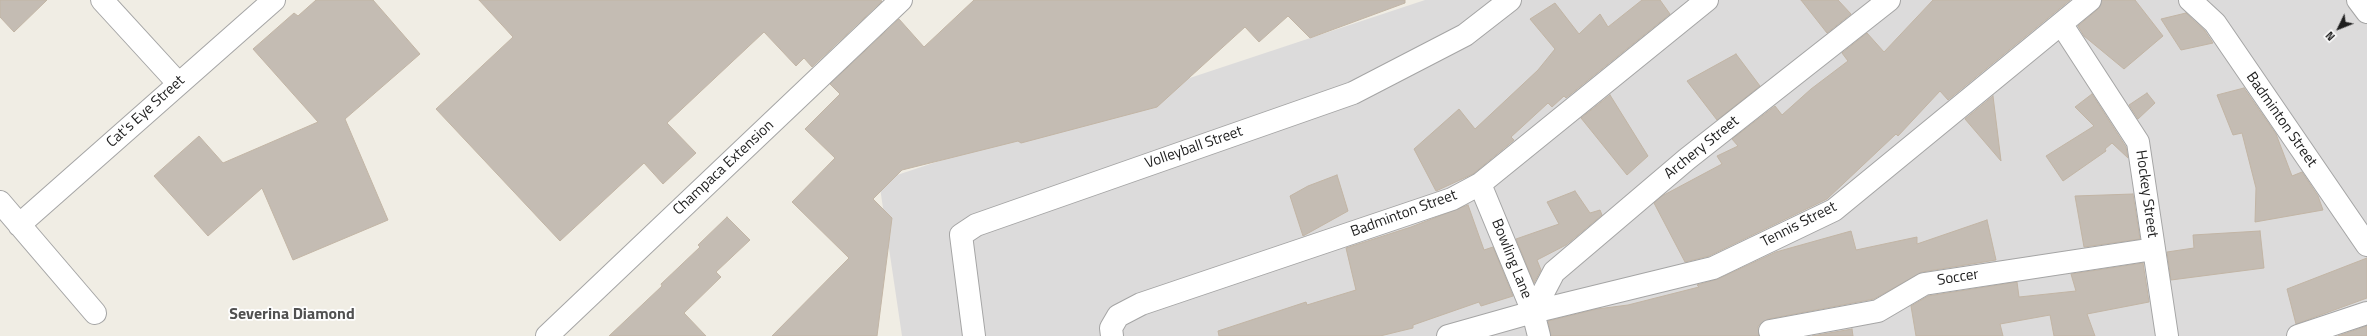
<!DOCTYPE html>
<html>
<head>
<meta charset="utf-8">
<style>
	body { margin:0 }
	#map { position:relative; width:2367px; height:336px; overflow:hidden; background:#f0ede4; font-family:"Titillium Web",sans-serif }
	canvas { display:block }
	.north { position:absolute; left:2319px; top:8px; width:40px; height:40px; -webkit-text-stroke:3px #fff; paint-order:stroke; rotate:227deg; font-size:11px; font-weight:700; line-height:16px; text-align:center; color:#1e1e1e }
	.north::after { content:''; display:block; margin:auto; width:14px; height:18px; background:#1e1e1e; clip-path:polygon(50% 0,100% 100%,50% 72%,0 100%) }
</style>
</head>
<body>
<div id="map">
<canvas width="2367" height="336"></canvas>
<div class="north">N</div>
</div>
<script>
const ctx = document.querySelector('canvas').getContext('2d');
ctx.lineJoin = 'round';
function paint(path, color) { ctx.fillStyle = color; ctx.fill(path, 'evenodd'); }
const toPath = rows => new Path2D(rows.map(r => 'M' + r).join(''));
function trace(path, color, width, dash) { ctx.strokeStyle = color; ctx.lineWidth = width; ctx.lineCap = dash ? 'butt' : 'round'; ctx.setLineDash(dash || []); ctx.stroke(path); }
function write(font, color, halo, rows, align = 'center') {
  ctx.font = font + ' "Titillium Web",sans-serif'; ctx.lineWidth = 3.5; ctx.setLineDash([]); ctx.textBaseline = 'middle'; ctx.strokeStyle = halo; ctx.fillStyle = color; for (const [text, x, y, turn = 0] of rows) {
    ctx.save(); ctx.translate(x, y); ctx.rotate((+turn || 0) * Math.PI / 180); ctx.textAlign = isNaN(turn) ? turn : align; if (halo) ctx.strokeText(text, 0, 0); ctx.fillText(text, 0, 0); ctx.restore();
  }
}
paint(toPath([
	[1425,0,2367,0,2367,336,902,336,879,181]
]), '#dcdbdb');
const building = toPath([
	[0,0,47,0,14,32,0,17,0,0],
	[316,0,373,0,420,54,345,119,388,220,293,260,262,188,208,236,154,176,199,136,223,163,318,122,253,49,294,13,298,16,316,0],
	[479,0,880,0,882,1,812,67,804,58,796,66,764,32,667,123,696,153,663,184,644,163,560,241,436,109,513,37,479,0],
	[974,0,1405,0,1405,3,1310,38,1288,16,1259,42,1245,27,1157,107,1021,143,1018,141,902,170,873,199,892,218,877,336,772,336,849,258,792,202,835,158,805,129,840,94,830,84,899,19,924,47,974,0],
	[1642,0,1660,0,1670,14,1566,98,1564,96,1552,107,1548,103,1511,137,1514,140,1473,174,1436,191,1414,149,1459,109,1475,129,1538,70,1555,49,1530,19,1555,3,1579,34,1600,14,1608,27,1642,0],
	[1801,0,1838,0,1851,14,1827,33,1801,0],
	[1933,0,2070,0,1948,100,1940,91,1898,136,1896,134,1827,199,1709,256,1685,262,1654,203,1662,196,1722,164,1717,156,1738,146,1732,139,1775,106,1782,115,1811,89,1848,61,1842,53,1867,33,1884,52,1933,0],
	[2102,0,2135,0,2163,36,2124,69,2084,36,2078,26,2098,9,2102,0],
	[2186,13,2205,31,2213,43,2181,50,2161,19,2186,13],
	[1736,54,1760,86,1717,120,1687,81,1736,54],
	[2244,88,2276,134,2292,176,2302,172,2318,196,2323,210,2255,222,2256,188,2242,133,2233,135,2217,95,2244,88],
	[2147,93,2155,103,2138,119,2129,105,2147,93],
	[2092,94,2126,147,2128,158,2112,143,2105,149,2106,151,2063,181,2046,156,2094,126,2075,107,2092,94],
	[1610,95,1648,156,1627,175,1581,118,1610,95],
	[1993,96,2001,161,1965,119,1993,96],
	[1337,175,1348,211,1303,236,1290,196,1308,186,1337,175],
	[1575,191,1590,213,1600,210,1602,215,1566,245,1537,260,1541,270,1534,283,1516,239,1559,224,1547,202,1575,191],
	[2133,194,2140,239,2084,247,2075,196,2133,194],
	[1468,205,1484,250,1493,247,1513,296,1481,306,1479,302,1413,325,1413,328,1380,336,1219,336,1218,331,1306,302,1307,305,1356,290,1346,248,1411,227,1468,205],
	[727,217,750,240,716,272,721,277,684,313,706,336,609,336,662,286,661,284,700,247,698,245,727,217],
	[1987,220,1996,260,1922,272,1874,299,1768,319,1758,326,1759,336,1551,336,1548,321,1597,309,1628,305,1699,287,1697,285,1718,279,1776,252,1851,231,1856,250,1917,237,1917,244,1987,220],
	[2260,231,2264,268,2171,280,2167,252,2194,248,2193,235,2260,231],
	[2367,258,2367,298,2296,324,2287,289,2367,258],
	[2143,263,2149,302,2087,314,2095,336,2054,336,2050,315,2000,324,2003,336,1916,336,1911,306,1928,296,2017,282,2019,297,2076,291,2071,274,2143,263],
	[2367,326,2367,336,2338,336,2367,326],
	[1852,329,1853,336,1812,336,1852,329]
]);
paint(building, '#c4bcb3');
trace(building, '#c2b5a5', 1);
const minor = toPath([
	[102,0,178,83],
	[2190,0,2215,23,2367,245],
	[2358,0,2367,12],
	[2062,25,2138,142,2167,336],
	[1480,184,1533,312,1539,336],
	[0,202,95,313],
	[19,225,274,0],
	[1533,312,1554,272,1687,159,1889,0],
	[1770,331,1878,311,1924,284,2154,249],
	[547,336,901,0],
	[974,336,961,235,976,225,1353,93,1465,35,1510,0],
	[1112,336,1111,328,1118,316,1141,304,1452,199,1480,184,1707,0],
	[1448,336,1533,312,1713,268,1834,210,2090,0],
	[2298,336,2367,313]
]);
trace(minor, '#a5a5a5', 24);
trace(minor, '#fff', 22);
write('15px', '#1e1e1e', '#fff', [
	["Cat's Eye Street",146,112,-42],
	["Badminton Street",2281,120,55],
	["Volleyball Street",1194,148,-19],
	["Archery Street",1702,148,-39],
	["Champaca Extension",724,168,-43],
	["Hockey Street",2146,194,82],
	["Badminton Street",1404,214,-20],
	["Tennis Street",1799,225,-27],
	["Bowling Lane",1511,259,68],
	["Soccer",1958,278,-9]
]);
write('bold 16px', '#515151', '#fff', [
	["Severina Diamond",292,315]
]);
</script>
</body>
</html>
